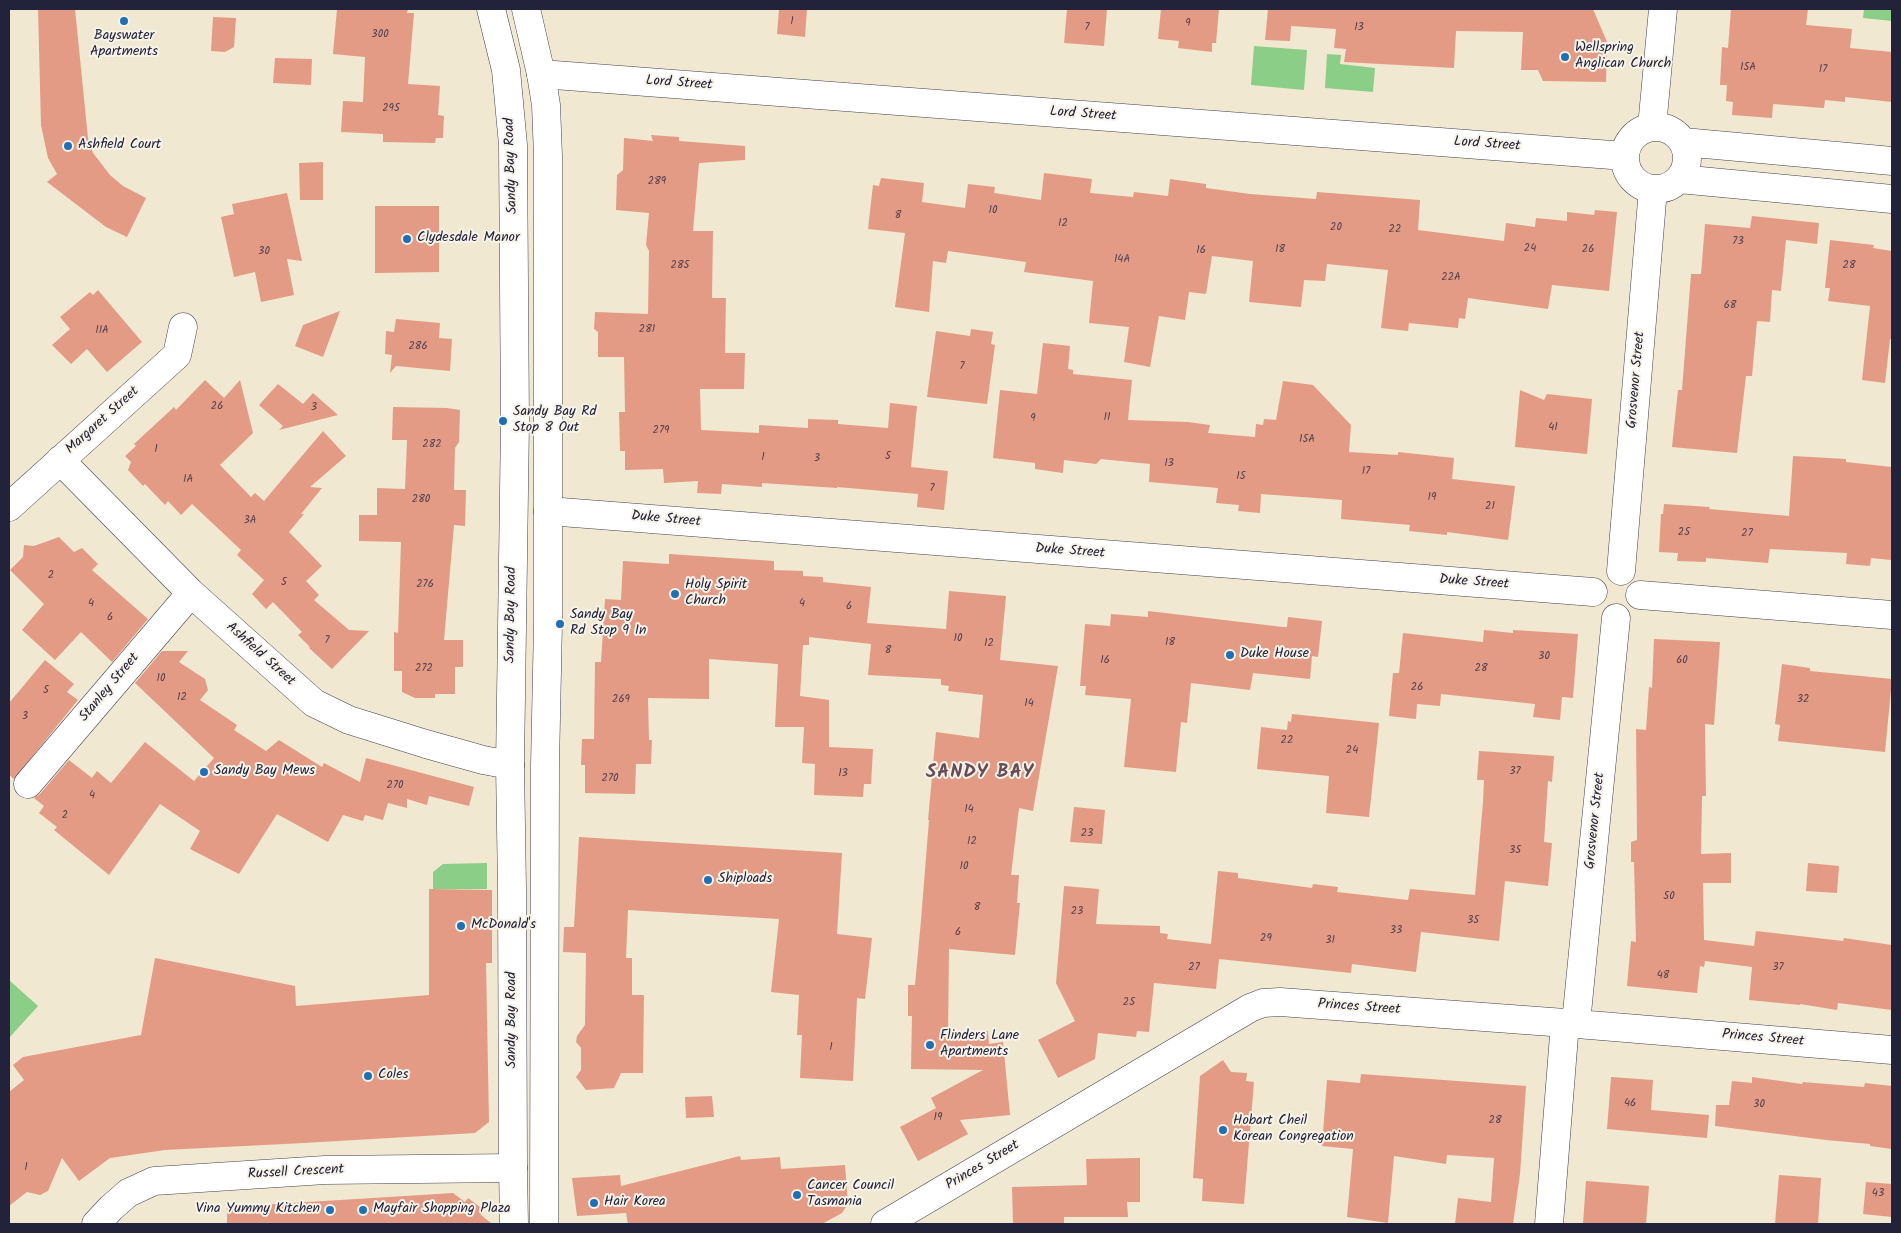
<!DOCTYPE html>
<html>
<head>
<meta charset="utf-8">
<style>
	body { margin:0 }
	#map { position:relative; width:1901px; height:1233px; overflow:hidden; background:#f0e8d0; font-family:Kalam,sans-serif }
	canvas { display:block }
	.frame { position:absolute; inset:0; border:10px solid #22223b; pointer-events:none }
</style>
</head>
<body>
<div id="map">
<canvas width="1901" height="1233"></canvas>
<div class="frame"></div>
</div>
<script>
const ctx = document.querySelector('canvas').getContext('2d');
ctx.lineJoin = 'round';
function paint(path, color) { ctx.fillStyle = color; ctx.fill(path, 'evenodd'); }
const toPath = rows => new Path2D(rows.map(r => 'M' + r).join(''));
function trace(path, color, width, dash) { ctx.strokeStyle = color; ctx.lineWidth = width; ctx.lineCap = dash ? 'butt' : 'round'; ctx.setLineDash(dash || []); ctx.stroke(path); }
function write(font, color, halo, rows, align = 'center') {
  ctx.font = font + ' Kalam,sans-serif'; ctx.lineWidth = 4; ctx.setLineDash([]); ctx.textBaseline = 'middle'; ctx.strokeStyle = halo; ctx.fillStyle = color; for (const [text, x, y, turn = 0] of rows) {
    ctx.save(); ctx.translate(x, y); ctx.rotate((+turn || 0) * Math.PI / 180); ctx.textAlign = isNaN(turn) ? turn : align; if (halo) ctx.strokeText(text, 0, 0); ctx.fillText(text, 0, 0); ctx.restore();
  }
}
paint(toPath([
	[1864,9,1892,9,1892,21,1863,18],
	[1254,46,1307,50,1304,90,1251,85],
	[1327,54,1341,55,1340,64,1375,68,1373,92,1325,88],
	[487,863,487,889,433,889,433,872,443,864],
	[9,980,38,1006,9,1038]
]), '#8bce87');
paint(toPath([
	[38,9,75,9,88,138,93,153,110,175,123,186,146,198,127,237,106,227,47,182,57,174,48,158,41,125],
	[337,9,408,9,407,13,414,13,408,84,440,86,438,115,444,116,443,138,436,138,435,143,383,142,383,134,341,132,343,101,363,102,365,57,333,54],
	[779,9,807,9,805,37,777,34],
	[1067,9,1107,9,1104,46,1064,43],
	[1161,9,1219,9,1216,43,1212,43,1212,52,1178,48,1179,41,1158,39],
	[1268,9,1593,9,1607,42,1606,82,1543,81,1538,70,1521,70,1523,32,1456,31,1454,68,1344,62,1346,49,1334,48,1336,29,1291,26,1290,41,1265,40],
	[1731,9,1808,9,1806,25,1852,29,1850,48,1892,52,1892,102,1845,97,1845,102,1825,100,1824,108,1773,104,1772,118,1732,115,1733,102,1726,101,1727,85,1720,85,1722,47,1728,48],
	[213,17,236,18,234,47,225,52,211,51],
	[275,58,312,59,311,85,273,83],
	[651,135,679,137,679,141,745,146,745,160,699,163,693,231,713,231,712,298,726,298,725,353,745,353,744,389,700,389,701,430,759,433,759,425,808,428,808,419,838,420,838,424,888,428,890,403,917,406,911,467,948,471,944,510,917,507,918,494,837,487,837,488,762,483,762,487,722,484,721,494,697,493,698,481,664,483,663,469,625,470,625,451,620,451,619,412,625,412,624,357,598,357,598,332,594,329,595,312,648,314,649,251,646,245,649,213,616,210,617,175,623,170,624,138,653,141],
	[323,162,323,200,300,200,299,163],
	[1044,173,1092,179,1090,193,1133,197,1134,192,1168,196,1170,179,1206,184,1206,188,1250,194,1316,199,1317,192,1420,200,1418,230,1504,241,1506,223,1535,227,1536,218,1567,221,1567,212,1594,215,1595,210,1617,212,1609,291,1552,285,1548,309,1468,298,1465,319,1459,318,1458,328,1409,323,1408,331,1381,328,1388,270,1327,264,1325,281,1304,280,1301,307,1249,302,1253,261,1212,256,1206,294,1189,292,1185,320,1159,316,1150,367,1124,362,1129,327,1089,323,1093,281,1024,272,1026,262,948,251,946,263,933,261,929,312,895,307,905,233,868,229,873,185,879,186,881,178,924,183,922,202,965,208,968,184,995,187,994,193,1041,200],
	[287,193,302,261,287,259,294,295,261,302,255,272,234,277,221,217,234,214,232,204],
	[375,206,439,206,439,272,375,273],
	[1752,216,1819,223,1817,244,1786,240,1781,291,1772,290,1770,322,1757,321,1752,376,1746,376,1737,453,1672,447,1678,390,1682,390,1691,274,1701,274,1705,224,1750,228],
	[1830,240,1874,245,1873,248,1892,251,1892,340,1890,339,1885,383,1862,380,1870,306,1828,301,1830,288,1825,288],
	[98,290,142,342,107,372,87,349,71,364,52,345,70,329,60,317,90,292,93,295],
	[340,311,323,357,295,346,303,325],
	[396,319,440,323,439,338,452,339,450,371,396,366,390,373,392,355,385,354,386,331,394,332],
	[971,329,993,332,991,344,995,345,987,404,927,397,936,331,970,336],
	[1043,343,1070,346,1068,369,1073,370,1073,374,1132,380,1128,420,1188,422,1210,425,1208,433,1255,437,1256,424,1263,425,1264,419,1276,420,1283,381,1313,385,1351,425,1349,452,1398,455,1398,452,1454,458,1452,479,1515,486,1508,540,1447,532,1447,535,1409,531,1410,525,1341,519,1342,500,1261,494,1260,513,1238,511,1239,505,1216,503,1218,488,1149,482,1150,464,1101,459,1096,464,1064,460,1063,473,1035,469,1035,463,993,458,1000,390,1037,394],
	[205,380,224,398,240,380,253,433,220,465,251,497,255,493,264,501,323,431,346,456,310,487,322,488,301,514,304,514,289,532,322,566,306,581,319,595,314,600,349,630,369,631,332,669,309,648,310,647,298,635,302,632,273,602,266,609,252,594,264,580,237,555,241,550,192,504,181,515,168,501,165,505,145,484,143,486,128,470,131,462,125,456,136,446,134,444,174,407,176,410],
	[278,384,303,404,313,393,338,415,279,430,283,426,259,405],
	[1520,390,1544,400,1547,394,1592,399,1587,454,1515,447],
	[393,407,447,408,460,410,459,442,455,448,454,490,466,490,465,526,454,525,444,640,463,640,463,667,455,667,455,694,435,694,435,698,415,698,402,692,402,671,394,671,394,632,398,633,401,542,359,541,359,515,377,515,377,488,405,489,407,440,392,440],
	[1793,456,1846,459,1846,462,1892,467,1891,560,1871,558,1870,566,1846,564,1847,553,1770,549,1768,563,1706,558,1706,562,1677,561,1678,553,1659,552,1661,514,1663,514,1664,504,1710,507,1709,509,1789,516],
	[59,537,74,552,82,548,98,564,92,570,148,619,112,662,81,632,55,660,22,630,44,604,10,570,23,557,24,545,34,546],
	[669,554,774,561,774,570,803,571,803,576,823,577,823,582,871,587,867,623,946,629,949,591,1006,596,1000,660,1058,666,1033,811,1019,808,1011,875,1019,875,1017,903,1020,903,1015,955,949,949,948,1034,988,1031,989,1044,1003,1042,1010,1115,960,1120,968,1134,918,1161,900,1127,936,1108,931,1098,983,1070,911,1069,912,1016,908,1016,908,985,915,985,921,920,929,820,928,820,936,732,979,738,983,695,948,691,949,686,941,685,941,679,868,675,871,644,809,637,809,645,803,645,800,696,829,700,829,747,873,749,871,784,864,784,863,797,814,795,815,764,802,763,804,727,775,727,778,664,709,659,709,699,648,698,649,740,652,740,651,764,636,764,635,794,585,793,585,765,581,765,582,739,594,739,595,662,601,662,605,599,621,600,623,561,669,564],
	[1148,611,1283,627,1287,627,1288,617,1322,621,1318,657,1312,656,1310,679,1253,673,1250,690,1191,683,1187,723,1181,722,1176,772,1124,767,1131,699,1085,695,1086,686,1080,686,1085,624,1110,626,1111,614,1148,617],
	[1484,630,1513,633,1513,630,1578,634,1573,698,1562,697,1560,720,1533,717,1535,704,1441,694,1440,706,1417,704,1416,719,1389,716,1393,673,1399,673,1403,633,1483,642],
	[1654,639,1720,642,1714,725,1705,724,1706,796,1702,796,1701,854,1731,853,1731,883,1703,883,1704,940,1754,946,1756,931,1843,941,1844,938,1892,945,1892,1010,1838,1003,1837,1010,1800,1004,1800,1005,1749,1000,1752,967,1705,961,1704,967,1700,966,1697,993,1627,986,1631,941,1636,942,1634,862,1631,862,1631,842,1637,840,1636,729,1646,730,1649,687,1652,688],
	[162,651,188,651,179,662,205,679,208,690,200,700,237,725,234,730,266,751,279,740,322,767,324,763,360,782,366,758,474,787,469,806,429,796,427,805,407,799,407,808,388,803,383,820,365,815,363,821,343,815,328,842,277,814,239,874,190,849,200,831,160,804,109,875,54,830,57,827,39,813,44,806,34,798,40,794,69,760,92,778,97,771,111,783,145,742,194,781,214,758,135,683],
	[45,660,74,684,67,692,78,700,14,779,9,775,9,703],
	[1782,664,1810,668,1810,671,1892,679,1885,752,1778,741,1780,725,1775,724],
	[1292,714,1379,723,1369,817,1326,813,1329,776,1257,769,1261,727,1287,730,1288,721,1291,722],
	[1479,751,1554,756,1552,782,1548,781,1544,842,1552,843,1548,886,1505,881,1499,941,1421,932,1416,972,1352,964,1351,973,1219,959,1216,989,1154,983,1149,1032,1137,1031,1136,1037,1098,1033,1095,1059,1058,1078,1038,1040,1075,1021,1056,983,1064,886,1099,889,1096,924,1160,926,1160,933,1168,934,1167,939,1211,944,1218,871,1238,873,1238,878,1312,888,1313,884,1338,887,1337,892,1408,900,1410,889,1475,895,1483,802,1484,780,1477,780],
	[1074,807,1105,810,1102,844,1070,842],
	[579,837,842,853,837,934,872,938,865,999,857,998,853,1081,800,1078,802,1035,797,1035,799,995,771,992,779,919,628,910,626,958,632,958,632,995,644,995,643,1073,621,1073,614,1088,586,1090,576,1077,581,1070,581,1048,576,1042,577,1036,585,1025,586,953,563,952,564,927,574,927],
	[1808,863,1839,866,1837,893,1806,891],
	[429,889,492,890,492,963,486,963,489,1122,475,1133,304,1143,165,1150,110,1158,79,1181,62,1158,48,1191,40,1195,27,1192,9,1206,9,1092,24,1080,13,1065,23,1057,141,1035,155,958,295,986,296,1006,429,995],
	[1223,1060,1231,1072,1247,1073,1246,1081,1254,1082,1244,1204,1202,1201,1203,1179,1193,1178,1200,1076],
	[1361,1074,1526,1086,1520,1174,1513,1224,1455,1224,1458,1198,1491,1202,1494,1158,1447,1155,1446,1164,1394,1156,1388,1223,1347,1217,1353,1149,1322,1146,1327,1080,1360,1083],
	[1611,1077,1653,1080,1651,1110,1709,1115,1707,1138,1607,1129],
	[1752,1077,1802,1084,1803,1082,1864,1087,1865,1083,1892,1086,1892,1149,1870,1146,1870,1144,1826,1140,1715,1126,1716,1105,1729,1105,1732,1081,1752,1083],
	[712,1096,714,1117,686,1118,685,1097],
	[740,1156,741,1160,780,1157,781,1169,845,1165,848,1204,842,1213,822,1224,628,1224,626,1213,577,1216,572,1178,620,1175,621,1186],
	[1140,1158,1140,1202,1127,1202,1128,1217,1064,1217,1064,1224,1013,1224,1012,1187,1087,1185,1086,1159],
	[1779,1175,1821,1178,1818,1224,1775,1224],
	[1586,1181,1649,1186,1646,1224,1583,1224],
	[1866,1182,1892,1184,1892,1217,1863,1214],
	[453,1193,465,1202,468,1198,480,1207,481,1215,492,1224,227,1224,227,1207]
]), '#e49b85');
const minor = toPath([
	[541,74,1625,156],
	[1652,127,1663,9],
	'1625 158a31 31 0 1 1 62 0a31 31 0 1 1-62 0Z',
	[1683,142,1892,161],
	[1679,179,1892,199],
	[60,460,191,593,314,703,349,720,426,744,483,760,510,765],
	[9,507,177,355,183,327],
	[548,511,1593,592],
	[1621,571,1653,189],
	[1640,595,1892,615],
	[28,784,191,593],
	[1576,1023,1616,618],
	[96,1224,111,1208,128,1193,154,1181,325,1170,513,1168],
	[885,1224,1250,1008,1263,1003,1280,1002,1565,1023,1892,1050],
	[1549,1224,1565,1023]
]);
const primary = toPath([
	[491,9,506,70,513,145,515,423,510,765,512,889,513,1168,514,1224],
	[526,9,541,74,546,105,548,156,548,623,545,766,544,1224]
]);
trace(minor, '#414051', 29);
trace(primary, '#414051', 29);
trace(minor, '#fff', 28);
trace(primary, '#fff', 28);
for (const [x, y, r, color] of [
	[124,21,5,"#1f6fb2"],
	[1565,57,5,"#1f6fb2"],
	[68,146,5,"#1f6fb2"],
	[407,239,5,"#1f6fb2"],
	[503,421,5,"#1f6fb2"],
	[675,594,5,"#1f6fb2"],
	[560,624,5,"#1f6fb2"],
	[1230,655,5,"#1f6fb2"],
	[204,772,5,"#1f6fb2"],
	[708,880,5,"#1f6fb2"],
	[461,926,5,"#1f6fb2"],
	[930,1045,5,"#1f6fb2"],
	[368,1076,5,"#1f6fb2"],
	[1223,1130,5,"#1f6fb2"],
	[797,1195,5,"#1f6fb2"],
	[594,1203,5,"#1f6fb2"],
	[330,1210,5,"#1f6fb2"],
	[363,1210,5,"#1f6fb2"]
]) { const dot = new Path2D(); dot.arc(x, y, r, 0, 2 * Math.PI); ctx.fillStyle = color; ctx.fill(dot); trace(dot, '#f7f3e8', 2); }
write('11px', '#52404e', null, [
	["1",792,22],
	["9",1188,24],
	["7",1087,28],
	["13",1359,28],
	["300",380,35],
	["15A",1748,68],
	["17",1823,70],
	["295",391,109],
	["289",657,182],
	["10",993,211],
	["8",898,216],
	["12",1063,224],
	["20",1336,228],
	["22",1395,230],
	["73",1738,242],
	["24",1530,249],
	["18",1280,250],
	["26",1588,250],
	["16",1201,251],
	["30",264,252],
	["14A",1122,260],
	["285",680,266],
	["28",1849,266],
	["22A",1451,278],
	["68",1730,306],
	["281",647,330],
	["11A",102,331],
	["286",418,347],
	["7",962,367],
	["26",217,407],
	["3",314,408],
	["11",1107,418],
	["9",1033,419],
	["41",1553,428],
	["279",661,431],
	["15A",1307,440],
	["282",432,445],
	["1",156,450],
	["5",888,457],
	["1",763,458],
	["3",817,459],
	["13",1169,464],
	["17",1366,472],
	["15",1241,477],
	["1A",188,480],
	["7",932,489],
	["19",1432,498],
	["280",421,500],
	["21",1490,507],
	["3A",250,521],
	["25",1684,533],
	["27",1747,534],
	["2",51,576],
	["5",284,583],
	["276",425,585],
	["4",91,604],
	["4",802,604],
	["6",849,607],
	["6",110,618],
	["10",958,639],
	["7",327,641],
	["18",1170,643],
	["12",989,644],
	["8",888,651],
	["30",1544,657],
	["16",1105,661],
	["60",1682,661],
	["272",424,669],
	["28",1481,669],
	["10",161,679],
	["26",1417,688],
	["5",46,691],
	["12",182,698],
	["269",621,700],
	["32",1803,700],
	["14",1029,704],
	["3",25,717],
	["22",1287,741],
	["24",1352,751],
	["37",1515,772],
	["13",843,774],
	["270",610,779],
	["270",395,786],
	["4",92,796],
	["14",969,810],
	["2",65,816],
	["23",1087,834],
	["12",972,842],
	["35",1515,851],
	["10",964,867],
	["50",1669,897],
	["8",977,908],
	["23",1077,912],
	["35",1473,921],
	["33",1396,931],
	["6",958,933],
	["29",1266,939],
	["31",1330,941],
	["27",1194,968],
	["37",1778,968],
	["48",1663,976],
	["25",1129,1003],
	["1",831,1048],
	["46",1630,1104],
	["30",1759,1105],
	["19",938,1118],
	["28",1495,1121],
	["1",26,1168],
	["43",1878,1194]
]);
write('14px', '#22223b', '#f7f3e8', [
	["Bayswater",124,37,"center"],
	["Apartments",124,53,"center"],
	["Wellspring",1575,49],
	["Anglican Church",1575,65],
	["Ashfield Court",78,146],
	["Clydesdale Manor",417,239],
	["Sandy Bay Rd",513,413],
	["Stop 8 Out",513,429],
	["Holy Spirit",685,586],
	["Church",685,602],
	["Sandy Bay",570,616],
	["Rd Stop 9 In",570,632],
	["Duke House",1240,655],
	["Sandy Bay Mews",214,772],
	["Shiploads",718,880],
	["McDonald's",471,926],
	["Flinders Lane",940,1037],
	["Apartments",940,1053],
	["Coles",378,1076],
	["Hobart Cheil",1233,1122],
	["Korean Congregation",1233,1138],
	["Cancer Council",807,1187],
	["Tasmania",807,1203],
	["Hair Korea",604,1203],
	["Vina Yummy Kitchen",320,1210,"right"],
	["Mayfair Shopping Plaza",373,1210]
], 'left');
write('14px', '#22223b', '#f7f3e8', [
	["Lord Street",679,84,4],
	["Lord Street",1083,115,4],
	["Lord Street",1487,145,4],
	["Sandy Bay Road",512,166,-92],
	["Grosvenor Street",1637,380,-85],
	["Margaret Street",103,421,-42],
	["Duke Street",666,520,5],
	["Duke Street",1070,552,4],
	["Duke Street",1474,583,4],
	["Sandy Bay Road",512,615,-89],
	["Ashfield Street",260,655,42],
	["Stanley Street",110,688,-50],
	["Grosvenor Street",1596,821,-84],
	["Princes Street",1359,1008,4],
	["Sandy Bay Road",513,1020,-90],
	["Princes Street",1763,1039,5],
	["Princes Street",983,1166,-31],
	["Russell Crescent",296,1173,-3]
]);
ctx.letterSpacing = '1px';
write('bold 19px', '#664c55', '#f7f3e8', [
	["SANDY BAY",980,774]
]);
ctx.letterSpacing = '0px';
</script>
</body>
</html>
